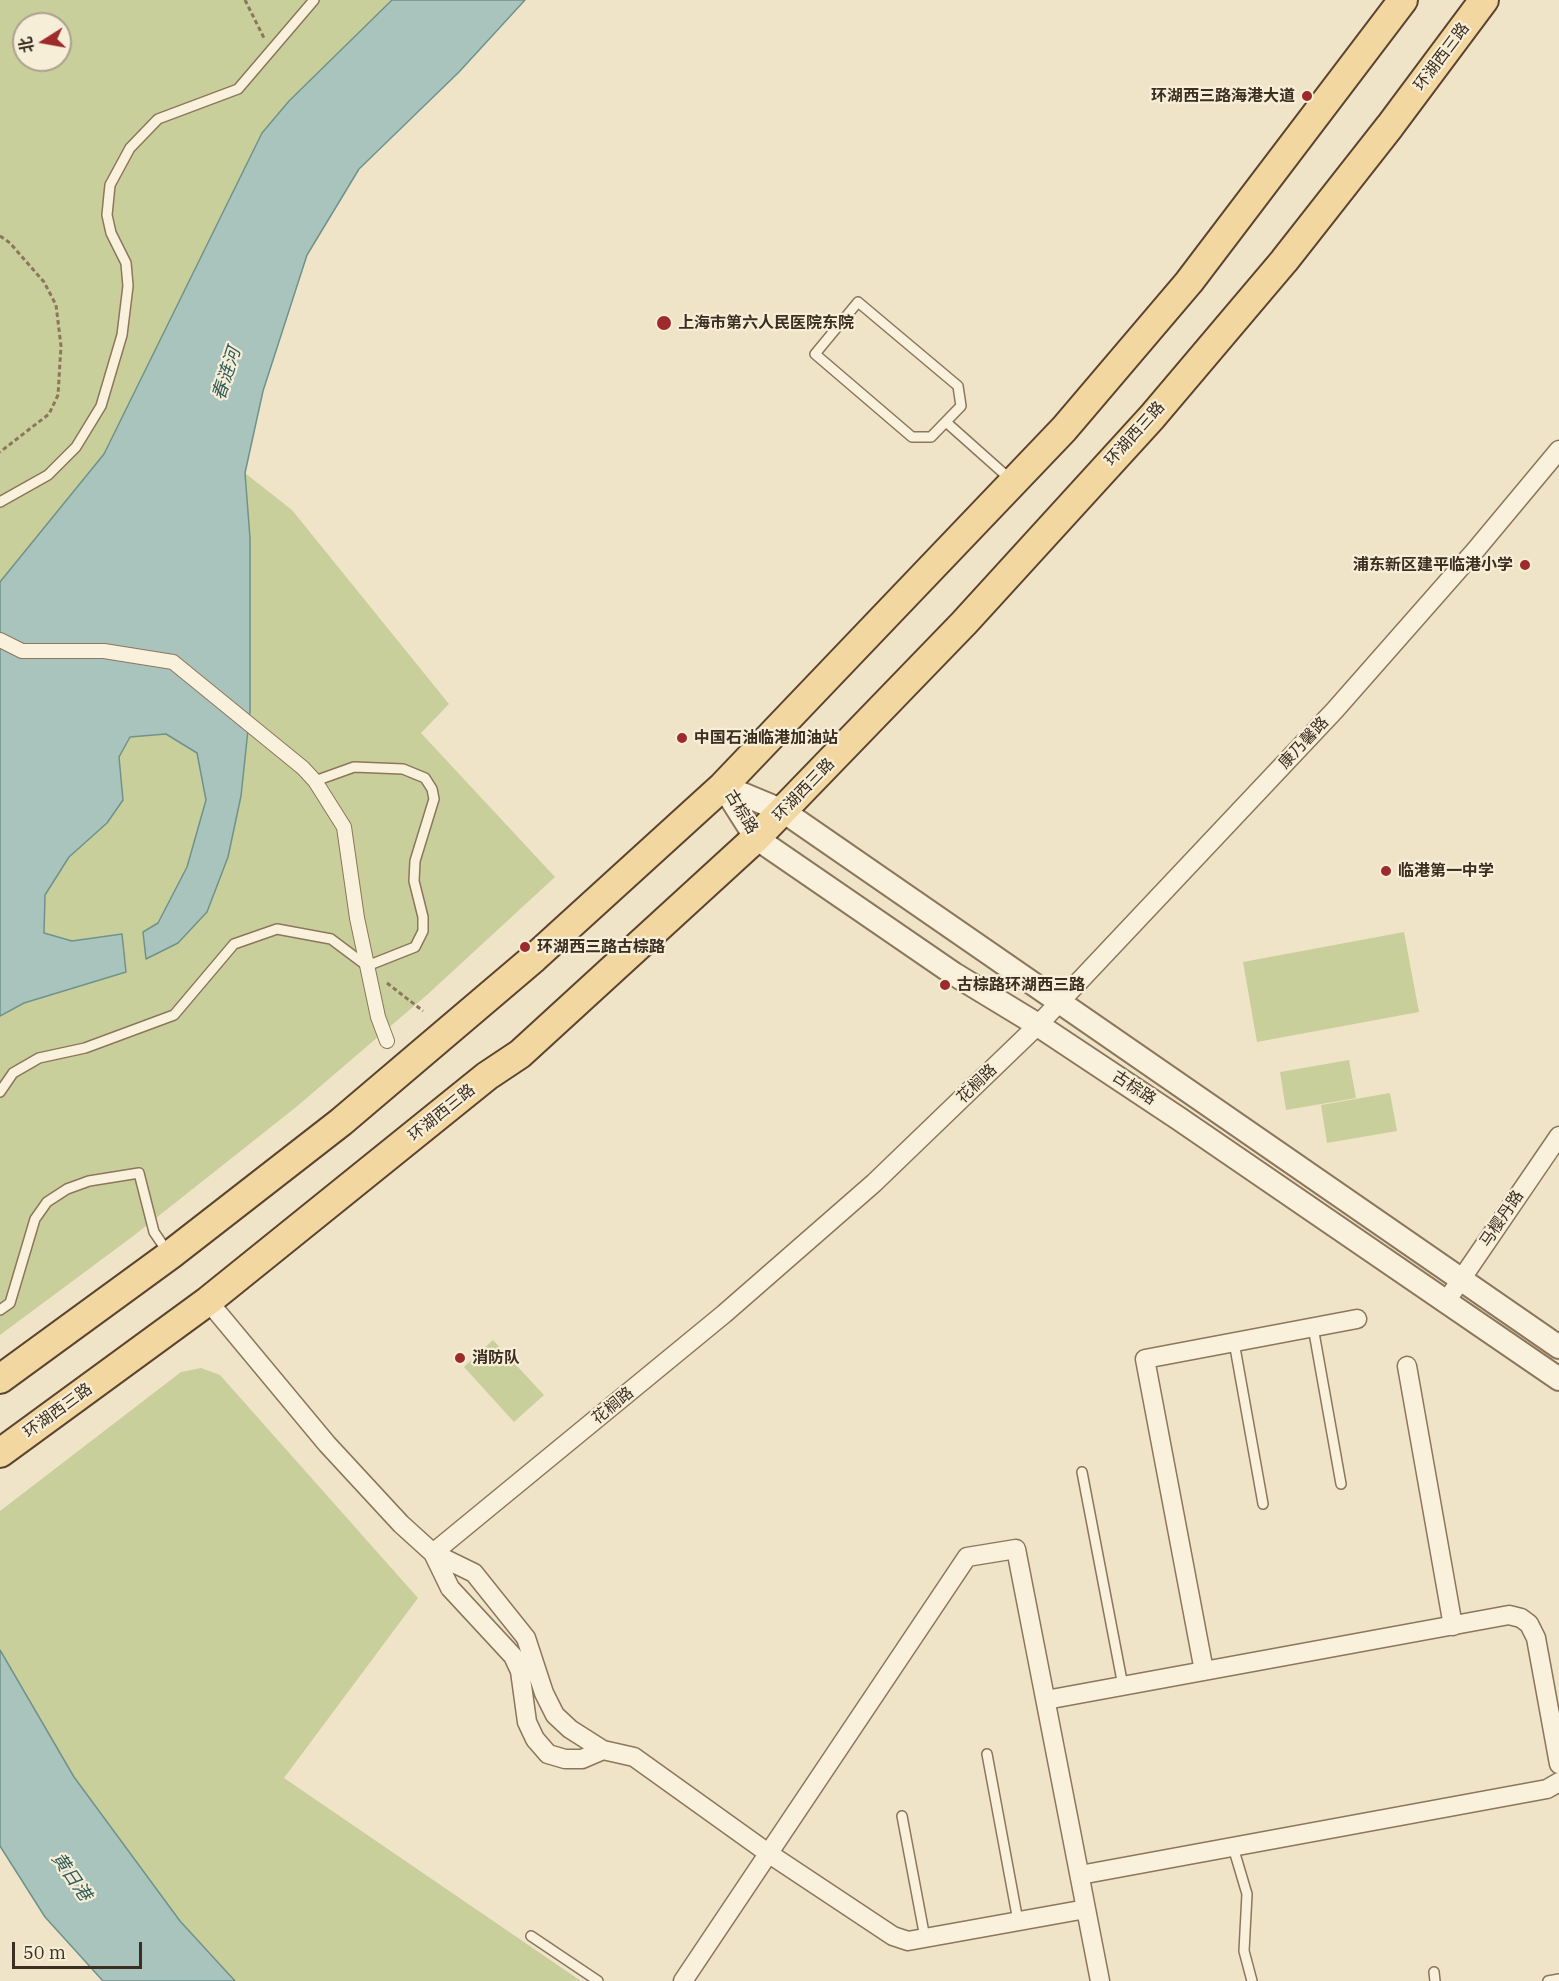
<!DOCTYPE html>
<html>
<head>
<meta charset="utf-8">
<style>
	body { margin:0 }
	#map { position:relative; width:1559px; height:1981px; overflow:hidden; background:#f0e4c8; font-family:"IBM Plex Serif","Noto Sans SC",serif }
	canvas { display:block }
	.north { position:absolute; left:12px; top:12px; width:60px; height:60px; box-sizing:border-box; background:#f7eed8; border:2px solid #aca18e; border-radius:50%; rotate:259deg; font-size:16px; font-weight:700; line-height:24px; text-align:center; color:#3c2e20 }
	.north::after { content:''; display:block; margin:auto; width:21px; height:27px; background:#9d2b2c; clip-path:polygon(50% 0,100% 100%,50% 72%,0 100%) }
	.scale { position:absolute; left:12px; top:1942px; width:130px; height:27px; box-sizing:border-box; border:3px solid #3c2e20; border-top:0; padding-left:8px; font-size:18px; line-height:21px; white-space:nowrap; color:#3c2e20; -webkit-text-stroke:4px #f7eed8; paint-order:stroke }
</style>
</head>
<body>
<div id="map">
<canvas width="1559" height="1981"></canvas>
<div class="north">北</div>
<div class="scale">50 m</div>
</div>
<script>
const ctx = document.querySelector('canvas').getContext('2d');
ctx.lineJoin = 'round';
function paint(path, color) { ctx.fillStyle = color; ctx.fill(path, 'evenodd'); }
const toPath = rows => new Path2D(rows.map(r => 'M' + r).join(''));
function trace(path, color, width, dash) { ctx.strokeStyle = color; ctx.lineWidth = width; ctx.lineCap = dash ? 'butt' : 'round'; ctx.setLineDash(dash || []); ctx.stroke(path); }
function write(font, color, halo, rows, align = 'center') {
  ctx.font = font + ' "IBM Plex Serif","Noto Sans SC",serif'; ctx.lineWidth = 4.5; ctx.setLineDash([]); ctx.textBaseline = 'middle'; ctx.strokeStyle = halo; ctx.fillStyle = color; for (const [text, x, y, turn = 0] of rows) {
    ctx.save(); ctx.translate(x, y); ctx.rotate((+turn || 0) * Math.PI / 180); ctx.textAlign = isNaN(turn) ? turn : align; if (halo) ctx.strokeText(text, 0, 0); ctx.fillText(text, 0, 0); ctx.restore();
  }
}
paint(toPath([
	[0,0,392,0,289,101,262,133,104,454,0,582],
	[24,24,60,24,60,60,24,60],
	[245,473,292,510,449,704,421,733,555,877,428,994,295,1108,132,1237,0,1335,0,1016,23,1003,126,972,122,934,72,941,44,934,45,895,69,857,107,823,123,800,119,757,130,737,166,734,197,753,206,800,187,867,158,923,143,932,146,959,178,943,207,912,228,857,241,796,250,711,250,538],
	[1404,932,1419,1012,1257,1042,1243,962],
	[1349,1060,1356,1098,1286,1110,1280,1072],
	[1390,1093,1397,1131,1327,1143,1321,1105],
	[493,1340,544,1395,514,1422,464,1367],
	[201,1368,220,1375,418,1598,284,1778,581,1981,235,1981,180,1921,73,1777,0,1650,0,1511,181,1372]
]), '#c9cf9b');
const water = toPath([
	[392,0,525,0,459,72,359,169,307,255,263,391,245,473,250,538,250,711,241,796,228,857,207,912,178,943,146,959,143,932,158,923,187,867,206,800,197,753,166,734,130,737,119,757,123,800,107,823,69,857,45,895,44,933,72,941,122,934,126,972,24,1003,0,1016,0,582,104,454,262,133,289,101,392,0],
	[0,1650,74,1777,180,1921,235,1981,103,1981,45,1917,0,1846,0,1650]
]);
paint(water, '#a9c4bc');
trace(water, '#6f938a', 1.5);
const service = toPath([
	[858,302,958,386,961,406,931,437,912,437,815,354,858,302],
	[946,422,1010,479],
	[0,502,48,475,76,447,101,406,122,335,128,286,126,263,111,233,107,215,110,185,130,148,158,119,238,89,314,0],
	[0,1092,13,1073,39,1058,85,1048,174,1015,234,944,277,929,331,939,367,966,415,947,423,931,423,917,414,881,415,861,434,799,432,789,425,778,403,769,354,767,315,781],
	[0,1310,10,1303,35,1219,47,1202,67,1189,89,1181,139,1173,154,1232,169,1254],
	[1313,1327,1341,1484],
	[1234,1342,1263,1504],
	[1082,1472,1123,1686],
	[987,1754,1018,1921],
	[902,1816,925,1938],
	[1233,1847,1247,1894,1244,1951,1252,1981],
	[531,1936,598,1981],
	[1434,1972,1435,1981],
	[1548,1981,1559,1979]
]);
const pedestrian = toPath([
	[0,640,22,651,104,651,173,662,303,768,315,781,344,827,357,918,378,1017,387,1041]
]);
const minor = toPath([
	[208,1301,327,1444,401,1524,433,1553,724,1314,874,1183,1038,1025,1335,710,1474,552,1559,450],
	[1445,1303,1559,1136],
	[1407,1366,1453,1626],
	[433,1553,474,1573,526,1638,544,1693,555,1715,570,1729,603,1750,634,1757,768,1853,893,1936,908,1941,1086,1909],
	[433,1553,450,1588,513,1656,520,1671,527,1722,535,1739,548,1754,565,1759,582,1759,603,1750],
	[1204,1671,1145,1359,1357,1319],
	[1046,1700,1509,1615,1521,1618,1529,1624,1536,1638,1559,1764],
	[1080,1875,1547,1789,1559,1782],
	[683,1981,967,1557,1016,1549,1100,1981]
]);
const tertiary = toPath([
	[723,786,756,838,954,974,1038,1025,1178,1118,1559,1379],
	[723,786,783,811,1559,1347]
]);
const primary = toPath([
	[0,1379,170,1255,341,1122,534,958,723,786,1064,429,1189,282,1403,0],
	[0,1453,208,1301,487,1076,520,1054,756,838,964,623,1152,417,1284,261,1390,126,1484,0]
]);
trace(service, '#8c765c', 12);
trace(pedestrian, '#8c765c', 16);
trace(minor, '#8c765c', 21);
trace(tertiary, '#8c765c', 26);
trace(primary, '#5a4430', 32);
trace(toPath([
	[245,0,265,40],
	[0,236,10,243,44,282,56,305,61,346,58,395,49,414,0,452],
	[387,983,423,1011]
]), '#8c765c', 3, [4.5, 3]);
trace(service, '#faf1dc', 9);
trace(pedestrian, '#faf1dc', 14);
trace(minor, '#faf1dc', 18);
trace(tertiary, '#faf1dc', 22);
trace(primary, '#f2d8a0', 28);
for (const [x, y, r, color] of [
	[1307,96,6,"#9d2b2c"],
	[664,323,8,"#9d2b2c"],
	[1525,565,6,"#9d2b2c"],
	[682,738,6,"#9d2b2c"],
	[1386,871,6,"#9d2b2c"],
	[525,947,6,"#9d2b2c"],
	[945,985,6,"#9d2b2c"],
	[460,1358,6,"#9d2b2c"]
]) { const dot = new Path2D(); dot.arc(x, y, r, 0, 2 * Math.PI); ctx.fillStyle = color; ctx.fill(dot); trace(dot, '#f7eed8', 2); }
write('16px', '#3c2e20', '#f7eed8', [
	["环湖西三路",1442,57,-53],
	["环湖西三路",1135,434,-48],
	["康乃馨路",1304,743,-47],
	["环湖西三路",804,790,-46],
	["古棕路",741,812,59],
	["花榈路",977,1084,-44],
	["古棕路",1134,1088,33],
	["环湖西三路",442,1113,-39],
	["马樱丹路",1502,1219,-56],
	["花榈路",613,1406,-39],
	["环湖西三路",58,1411,-36]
]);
write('bold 16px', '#3c2e20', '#f7eed8', [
	["环湖西三路海港大道",1295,96,"right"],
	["上海市第六人民医院东院",678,323],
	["浦东新区建平临港小学",1513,565,"right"],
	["中国石油临港加油站",694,738],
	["临港第一中学",1398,871],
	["环湖西三路古棕路",537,947],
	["古棕路环湖西三路",957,985],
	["消防队",472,1358]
], 'left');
write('italic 18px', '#2f5c59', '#f7eed8', [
	["春涟河",227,374,-72],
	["黄日港",71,1877,55]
]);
</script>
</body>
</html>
